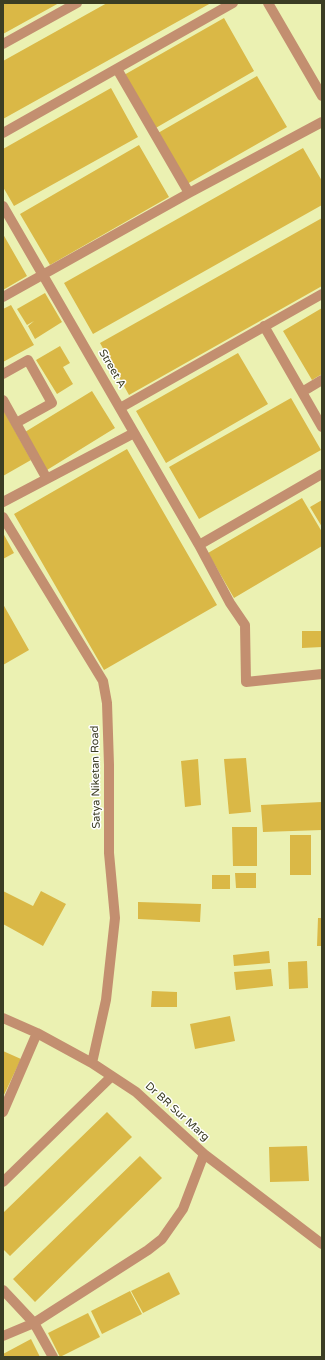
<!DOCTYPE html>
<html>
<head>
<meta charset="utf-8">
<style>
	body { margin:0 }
	#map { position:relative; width:325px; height:1360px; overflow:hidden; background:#ebf1b2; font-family:"Varela Round",sans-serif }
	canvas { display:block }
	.frame { position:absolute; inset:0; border:4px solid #3b3d24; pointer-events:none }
</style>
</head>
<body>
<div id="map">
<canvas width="325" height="1360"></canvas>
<div class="frame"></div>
</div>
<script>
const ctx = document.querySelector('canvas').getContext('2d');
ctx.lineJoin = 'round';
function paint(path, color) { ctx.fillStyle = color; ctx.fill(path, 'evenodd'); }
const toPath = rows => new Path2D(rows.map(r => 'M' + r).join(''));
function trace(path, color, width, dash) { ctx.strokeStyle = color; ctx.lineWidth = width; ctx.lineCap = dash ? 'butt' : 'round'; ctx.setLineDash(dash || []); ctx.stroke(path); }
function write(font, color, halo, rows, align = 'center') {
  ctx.font = font + ' "Varela Round",sans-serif'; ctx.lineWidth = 3; ctx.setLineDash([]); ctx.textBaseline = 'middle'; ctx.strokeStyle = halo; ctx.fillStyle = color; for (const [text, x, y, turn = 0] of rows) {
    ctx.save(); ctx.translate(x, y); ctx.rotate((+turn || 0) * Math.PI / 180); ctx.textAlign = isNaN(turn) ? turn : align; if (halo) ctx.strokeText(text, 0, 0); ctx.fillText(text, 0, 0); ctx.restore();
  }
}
paint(toPath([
	[3,3,59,3,3,34],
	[107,3,211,3,3,119,3,61],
	[224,18,254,71,154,129,124,75],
	[257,76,287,127,187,184,158,133],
	[111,88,138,137,14,206,3,187,3,149],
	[139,145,169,197,50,265,20,214],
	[303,148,322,181,322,205,93,334,64,283],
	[322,218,322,286,129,395,100,343],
	[3,234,27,276,3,290],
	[45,293,62,322,35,339,28,326,34,321,27,325,17,309],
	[11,305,34,345,3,362,3,309],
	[322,308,322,374,312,380,283,331],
	[60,346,70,363,63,367,73,384,57,394,36,360],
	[238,353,268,404,166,463,136,411],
	[92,391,115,428,47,470,25,432],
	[291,398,321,450,199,519,169,467],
	[3,409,31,460,3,476],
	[127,449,217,605,104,670,14,514],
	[302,498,322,532,322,546,234,598,208,553],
	[322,500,322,527,310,507],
	[3,533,14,553,3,559],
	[3,604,29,650,3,665],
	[302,631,322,631,322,647,302,648],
	[246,758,251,812,229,814,224,759],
	[198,759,201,805,185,807,181,761],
	[322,802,322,830,263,832,261,805],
	[232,827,257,827,257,866,233,866],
	[290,835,311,835,311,875,290,875],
	[235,873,256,873,256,888,236,888],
	[212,875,230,875,230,889,212,889],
	[3,891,33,906,41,891,66,904,43,946,3,924],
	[138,902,201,904,200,922,138,919],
	[318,918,322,918,322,946,317,946],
	[269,951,270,963,234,966,233,955],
	[307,961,308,988,289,989,288,962],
	[271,969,273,986,236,990,234,972],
	[152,991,177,992,177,1007,151,1007],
	[230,1016,235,1041,195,1049,190,1024],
	[3,1051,21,1059,3,1097],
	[107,1112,132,1137,10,1256,3,1249,3,1213],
	[307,1146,309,1181,270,1182,269,1147],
	[140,1156,162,1178,35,1302,13,1279],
	[169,1272,180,1294,143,1313,131,1291],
	[130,1291,142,1314,102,1334,91,1311],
	[88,1313,100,1337,60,1357,48,1333],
	[31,1339,40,1357,3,1357,3,1354]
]), '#dab846');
trace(toPath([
	[268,3,322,96],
	[3,44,77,3],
	[117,69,189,193],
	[3,133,233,3],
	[3,206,199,545,230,603,245,625,246,682,322,674],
	[3,297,189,193,322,122],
	[264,326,322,427],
	[3,374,28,360,52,403,16,423],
	[302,392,322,380],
	[3,400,47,479],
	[120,408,322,294],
	[3,502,134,433],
	[3,517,103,681,107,703,109,765,109,853,115,918,106,1000,92,1063],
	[199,545,322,474],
	[3,1018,37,1033,92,1063,136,1092,204,1154,322,1244],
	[3,1112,37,1033],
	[3,1182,112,1076],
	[3,1290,34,1323,53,1357],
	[3,1336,34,1323,148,1250,162,1239,183,1209,204,1154]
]), '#c38f70', 10);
write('11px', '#3b3d24', '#fff', [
	["Street A",112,369,60],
	["Satya Niketan Road",96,777,-91],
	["Dr BR Sur Marg",177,1112,42]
]);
</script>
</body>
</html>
